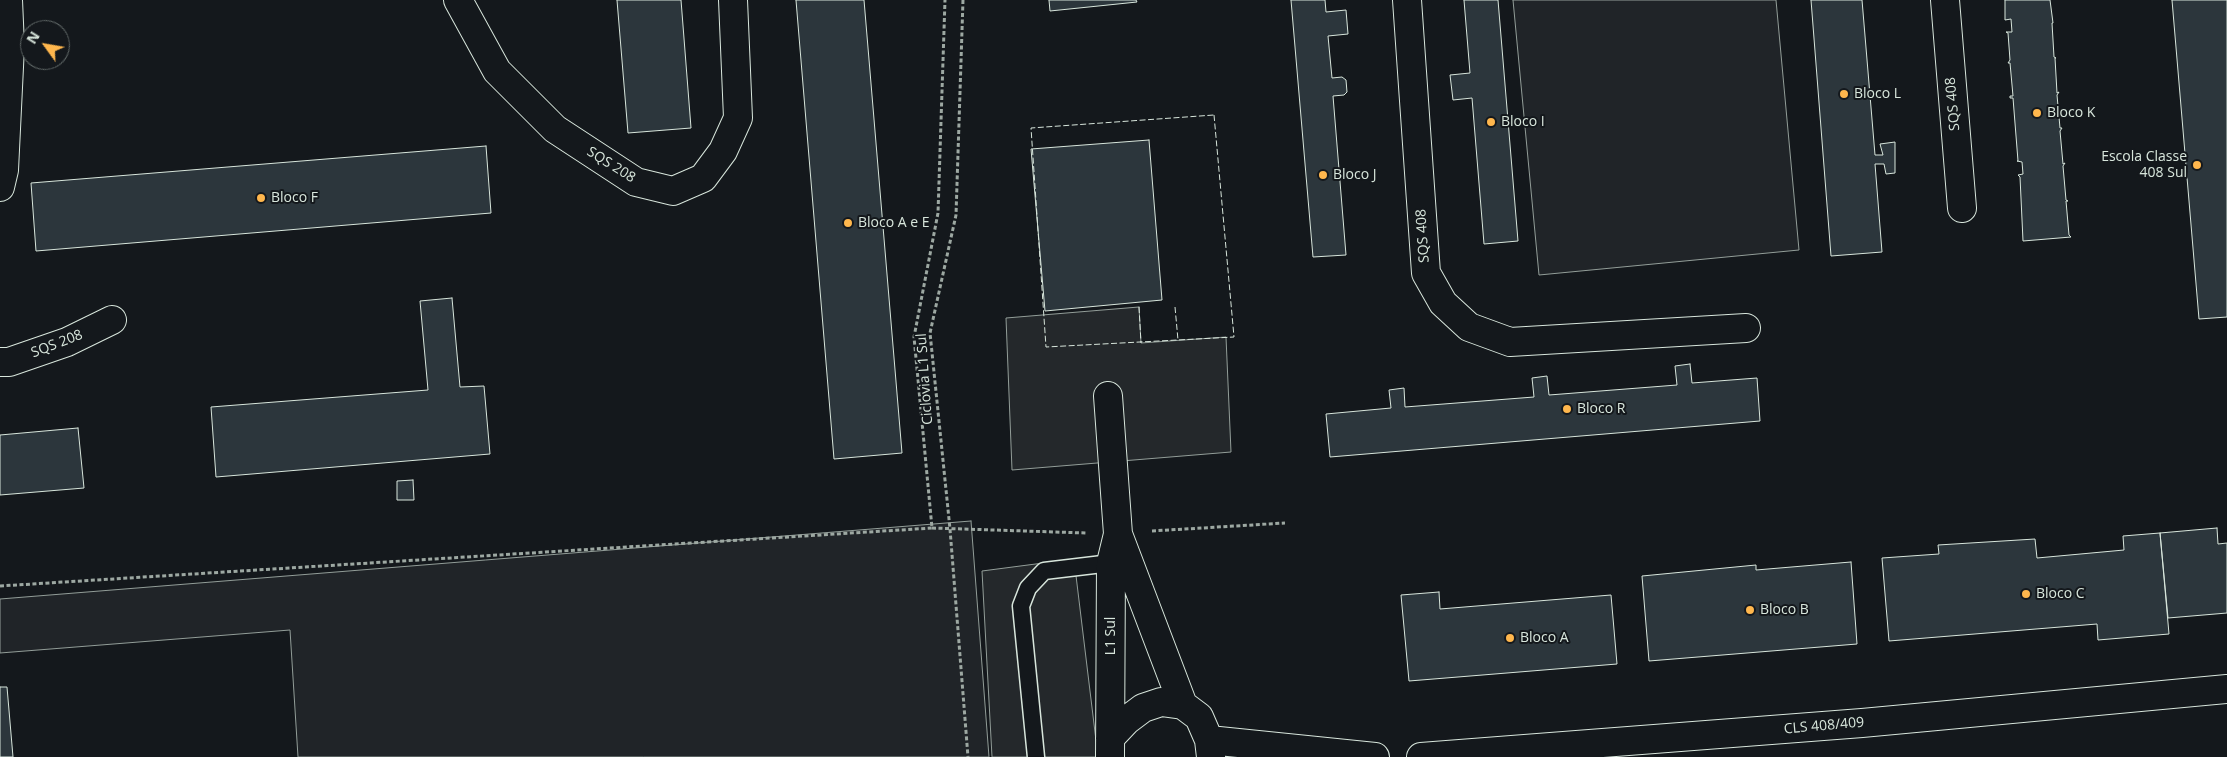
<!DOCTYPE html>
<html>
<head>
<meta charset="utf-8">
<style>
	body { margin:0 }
	#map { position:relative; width:2227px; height:757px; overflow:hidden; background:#14181c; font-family:"Open Sans",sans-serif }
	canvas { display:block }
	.north { position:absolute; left:20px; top:20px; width:50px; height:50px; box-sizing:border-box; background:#14181c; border:1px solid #626a69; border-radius:50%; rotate:302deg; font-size:14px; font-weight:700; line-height:20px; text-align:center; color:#d8e6dc }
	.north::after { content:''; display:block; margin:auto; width:18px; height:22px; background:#ffb74d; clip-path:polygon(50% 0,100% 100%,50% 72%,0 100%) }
</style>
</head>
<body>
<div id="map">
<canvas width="2227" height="757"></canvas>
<div class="north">N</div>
</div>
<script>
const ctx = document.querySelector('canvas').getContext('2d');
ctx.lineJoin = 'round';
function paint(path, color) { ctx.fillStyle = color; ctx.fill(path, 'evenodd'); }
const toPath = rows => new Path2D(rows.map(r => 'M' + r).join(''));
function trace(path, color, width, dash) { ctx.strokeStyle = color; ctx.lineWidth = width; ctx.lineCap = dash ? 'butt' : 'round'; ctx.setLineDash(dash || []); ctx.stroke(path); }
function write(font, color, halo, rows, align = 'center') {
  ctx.font = font + ' "Open Sans",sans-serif'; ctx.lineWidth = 4; ctx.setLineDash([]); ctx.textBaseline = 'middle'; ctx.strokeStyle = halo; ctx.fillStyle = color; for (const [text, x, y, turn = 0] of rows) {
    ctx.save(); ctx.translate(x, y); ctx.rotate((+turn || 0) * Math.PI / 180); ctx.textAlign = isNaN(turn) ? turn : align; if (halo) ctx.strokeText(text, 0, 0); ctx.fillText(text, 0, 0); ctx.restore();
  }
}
const green = toPath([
	[1513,0,1776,0,1799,250,1539,275,1513,0],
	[971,521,989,757,298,757,290,630,0,653,0,599,971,521]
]);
paint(green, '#202428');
trace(green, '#939e99', 1);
const parking = toPath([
	[1139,307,1141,343,1226,337,1231,452,1012,470,1006,318,1139,307],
	[1074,559,1098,757,992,757,982,571,1074,559]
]);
paint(parking, '#24282b');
trace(parking, '#939e99', 1);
const building = toPath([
	[617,0,681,0,691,128,628,133,617,0],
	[796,0,864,0,902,453,834,459,796,0],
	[1049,0,1136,0,1137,2,1050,11,1049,0],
	[1291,0,1325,0,1326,12,1346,10,1348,34,1328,36,1332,78,1342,77,1346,80,1347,92,1344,95,1333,96,1346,255,1313,257,1291,0],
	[1464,0,1498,0,1518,241,1484,244,1472,98,1453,100,1450,75,1470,73,1464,0],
	[1811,0,1862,0,1875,155,1883,155,1880,144,1895,142,1895,173,1886,174,1884,164,1875,164,1882,252,1831,256,1811,0],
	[2005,0,2050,0,2053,23,2052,23,2054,57,2056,58,2055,58,2057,93,2059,92,2057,95,2060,128,2062,128,2060,131,2063,164,2065,163,2063,166,2066,200,2068,201,2066,201,2069,235,2071,237,2023,241,2020,177,2018,175,2023,174,2022,162,2017,161,2018,161,2013,98,2010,98,2010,96,2013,96,2010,63,2008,63,2010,60,2008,33,2006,32,2012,32,2011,19,2005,20,2005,0],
	[2172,0,2227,0,2227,317,2199,319,2172,0],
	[1149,140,1162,300,1045,311,1031,149,1149,140],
	[486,146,491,213,36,251,31,183,486,146],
	[452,298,460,387,484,386,490,454,216,477,211,407,428,390,420,301,452,298],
	[1690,364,1692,383,1757,378,1760,421,1330,457,1326,414,1391,408,1389,390,1404,388,1405,407,1534,397,1532,378,1547,376,1549,395,1677,385,1675,366,1690,364],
	[78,428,84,488,0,495,0,435,78,428],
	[413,480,414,500,397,500,397,481,413,480],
	[2217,528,2218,544,2227,543,2227,613,2168,618,2160,533,2217,528],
	[2160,533,2169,634,2098,640,2097,624,1889,641,1882,558,1939,554,1938,545,2035,539,2037,558,2124,550,2123,536,2160,533],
	[1851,562,1857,644,1649,661,1642,576,1756,565,1756,570,1851,562],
	[1439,592,1440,609,1611,595,1617,664,1409,681,1401,595,1439,592],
	[0,687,7,687,13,757,0,757,0,687]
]);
paint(building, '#2c363c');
trace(building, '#d8e6dc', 1);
const service = toPath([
	[1036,757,1021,606,1028,588,1044,571,1111,563]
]);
const minor = toPath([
	[458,0,497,71,555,129,636,182,673,191,703,178,723,151,738,118,733,0],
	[1407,0,1426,273,1443,303,1469,327,1510,342,1746,328],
	[1945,0,1962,208],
	[0,187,4,170,10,46,8,0],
	[0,362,9,362,67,342,112,320]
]);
const tertiary = toPath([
	[1108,396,1118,534,1111,563,1110,757],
	[1118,534,1183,705],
	[1110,738,1127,720,1143,708,1161,702,1183,705,1199,717,1209,740,1211,757],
	[1209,740,1375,757],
	[1421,757,1862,723,2227,689]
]);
trace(service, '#d8e6dc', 19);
trace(minor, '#d8e6dc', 30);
trace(tertiary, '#d8e6dc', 30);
trace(toPath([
	[963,0,956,215,930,333,950,529,968,757],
	[932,528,1086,533],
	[1152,531,1285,523],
	[0,586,932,528,914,337,938,213,945,0]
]), '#9da8a2', 3, [4, 2.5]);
trace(service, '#14181c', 16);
trace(minor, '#14181c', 28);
trace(tertiary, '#14181c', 28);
trace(toPath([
	[1214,115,1234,337,1046,347,1031,128,1214,115],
	[1139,307,1141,343],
	[1175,307,1178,340]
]), '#d8e6dc', 1, [6, 2.5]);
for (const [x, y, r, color] of [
	[1844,94,5,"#ffb74d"],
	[2037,113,5,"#ffb74d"],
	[1491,122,5,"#ffb74d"],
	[2197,165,5,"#ffb74d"],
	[1323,175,5,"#ffb74d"],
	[261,198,5,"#ffb74d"],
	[848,223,5,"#ffb74d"],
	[1567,409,5,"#ffb74d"],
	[2026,594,5,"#ffb74d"],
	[1750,610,5,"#ffb74d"],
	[1510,638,5,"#ffb74d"]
]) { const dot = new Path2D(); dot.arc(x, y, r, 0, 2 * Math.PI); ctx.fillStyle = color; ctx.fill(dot); trace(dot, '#14181c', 2); }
write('14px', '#d8e6dc', '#14181c', [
	["Bloco L",1854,94],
	["Bloco K",2047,113],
	["Bloco I",1501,122],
	["Escola Classe",2187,157,"right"],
	["408 Sul",2187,173,"right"],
	["Bloco J",1333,175],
	["Bloco F",271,198],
	["Bloco A e E",858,223],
	["Bloco R",1577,409],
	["Bloco C",2036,594],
	["Bloco B",1760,610],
	["Bloco A",1520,638]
], 'left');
write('14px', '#d8e6dc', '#14181c', [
	["SQS 408",1953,104,-95],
	["SQS 208",611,165,32],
	["SQS 408",1423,236,-94],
	["SQS 208",57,344,-21],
	["Ciclovia L1 Sul",925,379,-94],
	["L1 Sul",1111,636,-90],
	["CLS 408/409",1824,726,-5]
]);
</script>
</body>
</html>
